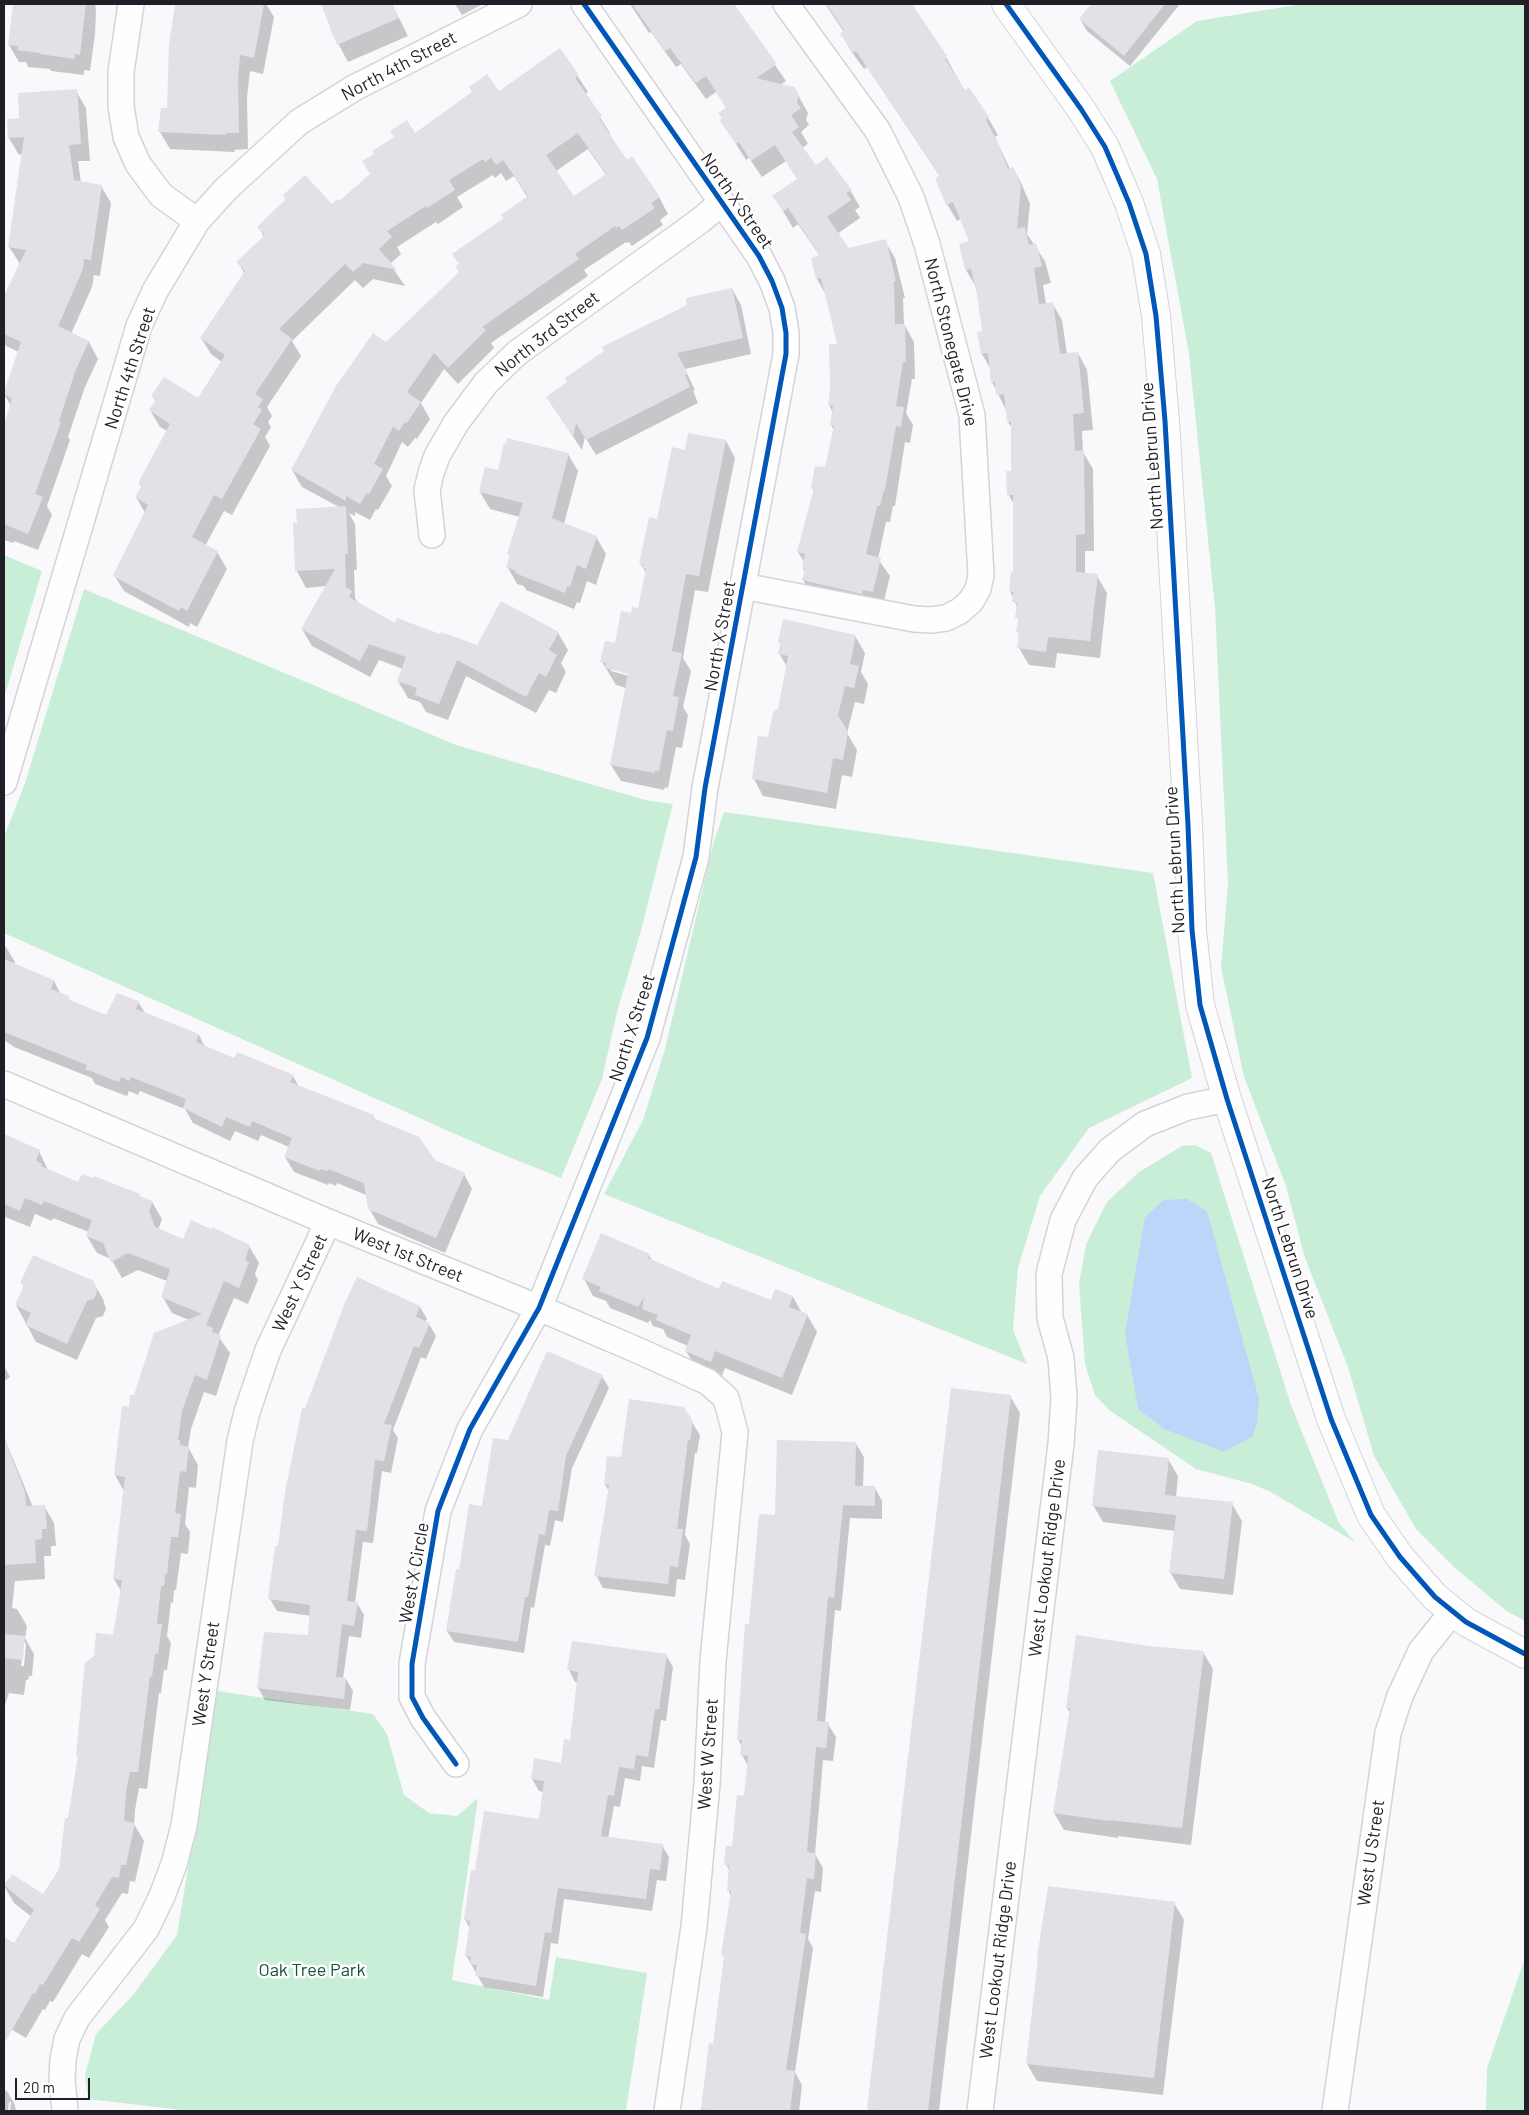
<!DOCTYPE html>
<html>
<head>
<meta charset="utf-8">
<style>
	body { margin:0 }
	#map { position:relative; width:1529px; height:2115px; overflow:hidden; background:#f9f8fb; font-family:Barlow,sans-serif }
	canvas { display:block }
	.frame { position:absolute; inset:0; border:5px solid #201e26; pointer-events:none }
	.scale { position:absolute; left:15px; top:2078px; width:75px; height:22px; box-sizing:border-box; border:2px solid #201e26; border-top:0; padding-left:6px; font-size:15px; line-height:18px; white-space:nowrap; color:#201e26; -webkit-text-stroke:4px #fff; paint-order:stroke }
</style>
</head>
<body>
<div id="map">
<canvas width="1529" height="2115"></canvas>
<div class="frame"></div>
<div class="scale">20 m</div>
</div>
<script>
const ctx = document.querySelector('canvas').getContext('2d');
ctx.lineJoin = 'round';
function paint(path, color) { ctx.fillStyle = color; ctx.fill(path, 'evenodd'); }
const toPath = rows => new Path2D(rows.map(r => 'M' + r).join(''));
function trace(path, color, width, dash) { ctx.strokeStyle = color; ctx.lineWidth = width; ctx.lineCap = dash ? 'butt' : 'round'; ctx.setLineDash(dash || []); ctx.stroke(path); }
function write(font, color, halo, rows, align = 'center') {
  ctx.font = font + ' Barlow,sans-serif'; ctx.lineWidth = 5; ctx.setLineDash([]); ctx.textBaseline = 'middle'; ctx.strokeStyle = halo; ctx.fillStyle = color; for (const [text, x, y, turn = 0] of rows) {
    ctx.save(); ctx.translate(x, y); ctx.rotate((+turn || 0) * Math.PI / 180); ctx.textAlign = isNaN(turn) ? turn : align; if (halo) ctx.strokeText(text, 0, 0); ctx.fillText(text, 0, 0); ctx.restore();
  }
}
paint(toPath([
	[1303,4,1525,4,1525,1621,1505,1610,1454,1567,1416,1529,1374,1456,1348,1367,1305,1258,1286,1186,1244,1077,1221,967,1228,884,1215,608,1189,354,1157,179,1110,81,1197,21],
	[4,555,42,571,4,698],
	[84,589,456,745,649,801,673,804,640,934,617,1012,602,1079,561,1178,489,1149,4,933,4,837,25,783],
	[724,812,1153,873,1192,1078,1089,1128,1040,1196,1018,1268,1013,1330,1027,1364,604,1194,643,1120,665,1049,714,841],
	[1195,1145,1211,1153,1291,1405,1339,1523,1355,1542,1271,1492,1252,1484,1196,1469,1109,1410,1095,1395,1085,1364,1079,1283,1086,1244,1107,1202,1139,1172,1182,1146],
	[217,1691,373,1714,387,1734,404,1795,429,1813,457,1816,478,1798,452,1980,549,2000,556,1957,647,1973,626,2111,190,2111,88,2099,85,2075,96,2034,133,1995,177,1935],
	[1524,1961,1525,2111,1486,2111,1487,2068]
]), '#c9eed8');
paint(toPath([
	[1187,1199,1207,1211,1259,1399,1257,1422,1253,1436,1224,1452,1164,1429,1138,1409,1125,1333,1145,1217,1164,1200]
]), '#bdd5f8');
paint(toPath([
	[14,4,95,4,96,11,95,34,90,71,84,70,84,75,51,71,50,69,28,67,26,62,19,62,9,45],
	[177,4,266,4,274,17,263,74,250,71,247,97,248,149,234,150,235,152,170,149,160,132,168,109,171,37],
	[322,4,392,4,408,36,348,62,330,28,333,27],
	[455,4,483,4,462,15],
	[630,4,733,4,786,81,780,85,798,95,808,113,806,120,809,125,801,132,808,144,802,148,816,167,850,190,860,207,855,210,860,218,837,234,848,250,885,241,895,258,905,298,903,298,904,324,914,342,915,379,912,379,906,413,913,425,910,443,905,442,895,506,893,506,890,522,886,522,878,559,890,576,882,609,813,597,803,580,805,572,803,568,804,562,798,552,814,491,812,487,826,468,834,430,831,425,833,413,829,405,839,345,826,295,817,279,820,256,798,224,793,228,774,196,798,180,786,161,762,177,749,158,746,160,721,120,727,109,716,92,706,99,681,64,676,67,651,32,649,33],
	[825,4,911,4,946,57,965,92,988,118,998,135,995,137,1000,148,1010,169,1013,168,1022,185,1030,204,1027,234,1045,261,1051,283,1043,285,1046,304,1052,303,1062,320,1067,354,1078,353,1087,370,1093,430,1082,431,1083,452,1093,469,1094,551,1085,551,1085,574,1097,576,1107,593,1100,658,1057,653,1055,668,1029,665,1019,648,1020,636,1018,631,1018,609,1010,591,1014,573,1014,504,1008,494,1013,472,1012,428,1008,422,1007,412,992,382,991,370,982,354,984,332,976,287,966,270,970,242,961,219,957,221,947,204,941,178,867,67,864,69,851,51,841,34,844,32],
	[1093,4,1180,4,1130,66,1087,31,1080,19],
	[560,49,588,92,585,94,610,133,608,134,626,161,659,197,668,214,660,220,663,225,632,246,629,242,627,243,626,242,584,270,588,276,491,343,494,348,458,384,444,369,421,403,430,419,417,439,415,438,408,447,402,442,386,476,392,486,378,510,376,509,370,520,355,512,355,516,349,513,355,524,357,570,354,570,355,598,358,603,395,625,478,646,558,633,568,650,561,663,566,672,556,693,549,690,536,713,466,676,448,720,426,712,420,702,408,698,398,681,403,669,379,660,370,677,312,646,302,629,326,586,306,588,297,571,339,507,302,487,292,470,386,343,460,273,505,219,528,198,514,176,506,181,501,173,495,178,493,175,457,197,463,207,438,224,436,222,397,247,401,254,390,264,405,286,373,279,363,288,355,280,292,341,301,356,267,407,272,416,268,422,271,427,265,437,270,446,232,515,224,511,205,546,217,552,227,569,197,627,190,623,189,627,124,591,114,575,145,513,136,497,142,487,139,483,167,431,160,427,150,410,156,401,153,397,198,400,222,362,211,354,201,338,244,273,238,262,264,237,259,227,338,203,415,135,499,93],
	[588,149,606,175,574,197,556,171],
	[76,91,86,108,90,161,78,161,81,183,101,186,111,203,100,276,94,275,92,287,71,334,89,342,98,359,85,387,68,437,70,440,47,506,52,515,38,550,14,541,13,543,4,540,4,430,11,406,4,394,19,352,6,346,4,343,4,312,15,288,20,264,9,247,23,154,19,155,9,138,20,119],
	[732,289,741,305,751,354,685,369,695,390,693,391,698,403,596,455,585,437,582,450,547,397],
	[726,441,735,458,708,592,695,590,683,658,691,671,683,707,688,715,682,748,676,747,668,788,665,787,664,790,621,781,611,765,626,688,616,685,602,662,616,645,632,614,639,610,646,573,640,563,686,451],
	[611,668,634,675,633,677,611,671],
	[568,454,578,471,564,524,596,537,606,554,596,585,587,581,580,603,577,602,574,609,526,590,524,586,517,584,507,566,510,557,509,554,520,517,490,509,480,492,498,471],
	[855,636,865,653,861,672,868,684,864,704,855,702,847,733,857,750,852,777,842,775,836,809,763,796,754,779,779,710,787,667,779,653,781,645,779,642],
	[4,946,6,947,15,962,14,965,54,981,61,995,68,997,70,1002,107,1017,138,1002,145,1013,199,1035,205,1047,235,1060,293,1076,299,1087,373,1116,376,1121,434,1161,464,1174,472,1189,445,1253,378,1224,369,1208,366,1195,337,1183,336,1186,329,1183,328,1185,294,1172,285,1157,289,1147,261,1135,258,1141,235,1131,230,1141,193,1123,185,1109,140,1091,138,1095,129,1091,127,1096,95,1084,92,1078,14,1047,4,1040],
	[4,1136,39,1151,48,1170,79,1184,139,1195,140,1198,152,1202,162,1219,158,1230,184,1240,249,1246,259,1263,255,1274,258,1280,248,1304,234,1298,218,1336,230,1353,216,1396,204,1392,191,1429,188,1447,198,1465,196,1488,189,1487,185,1524,190,1532,188,1554,181,1553,176,1590,174,1590,173,1603,171,1602,167,1636,171,1643,167,1670,164,1670,161,1693,159,1693,147,1789,139,1788,135,1810,134,1824,144,1841,135,1882,130,1881,128,1894,122,1893,105,1920,109,1927,89,1958,82,1954,53,2002,50,2001,45,2010,43,2009,26,2038,4,2025,4,1939,14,1944,32,1917,14,1903,4,1886,12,1876,43,1896,60,1869,79,1757,77,1755,114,1636,121,1591,114,1579,124,1491,115,1475,130,1409,135,1397,189,1320,172,1313,162,1296,167,1281,138,1270,122,1278,111,1259,97,1253,87,1236,89,1232,53,1218,52,1221,35,1214,30,1227,5,1217],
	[649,1255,653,1262,720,1290,771,1302,793,1297,802,1313,807,1315,817,1332,792,1395,725,1368,721,1378,696,1368,686,1351,688,1346,667,1337,663,1329,653,1326,650,1320,648,1323,610,1308,606,1301,593,1296,584,1279],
	[93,1282,103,1299,106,1309,103,1316,96,1318,77,1360,36,1342,16,1305,24,1287,22,1283],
	[420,1307,427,1319,425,1322,429,1324,436,1336,426,1359,421,1357,393,1430,398,1438,391,1473,382,1471,373,1543,363,1542,355,1603,357,1603,364,1615,361,1638,349,1636,343,1679,346,1679,353,1691,350,1710,265,1700,258,1688,309,1636,311,1616,277,1611,270,1599,306,1410],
	[4,1366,10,1377,4,1381],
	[602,1376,609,1388,572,1468,563,1522,555,1520,550,1546,545,1545,534,1608,531,1607,524,1653,454,1642,447,1631,460,1571,508,1441],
	[952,1389,1010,1396,1020,1413,939,2111,869,2111],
	[683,1408,700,1435,697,1453,695,1453,685,1535,690,1544,685,1580,677,1579,675,1597,603,1588,596,1575,609,1492,605,1484,622,1459],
	[4,1437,33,1507,44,1506,54,1523,56,1546,51,1546,51,1556,44,1556,45,1579,15,1581,12,1608,17,1609,27,1626,25,1638,34,1654,32,1676,29,1676,28,1680,26,1680,24,1695,9,1693,4,1708],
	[24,1642,26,1644,24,1666,21,1666],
	[856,1444,864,1457,863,1487,875,1488,882,1501,882,1519,850,1518,841,1611,835,1610,825,1723,828,1724,836,1737,833,1761,823,1760,815,1854,823,1868,821,1892,815,1891,808,1939,813,1948,795,2072,802,2085,799,2111,701,2111,710,2044,714,2045,725,1960,723,1955,731,1896,728,1890,730,1872,726,1864,733,1848,745,1797,748,1766,742,1755,742,1747,738,1739,746,1625,750,1626,776,1517],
	[1168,1459,1178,1476,1176,1497,1232,1504,1242,1521,1233,1595,1180,1589,1170,1572,1175,1531,1103,1522,1093,1505],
	[1148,1647,1203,1652,1213,1669,1191,1845,1118,1836,1118,1838,1064,1830,1054,1813,1070,1713,1067,1708],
	[666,1655,673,1667,666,1721,661,1720,654,1768,642,1766,640,1781,625,1778,620,1807,614,1806,608,1839,662,1845,669,1857,666,1881,657,1880,652,1911,564,1899,558,1944,551,1943,543,1997,484,1987,466,1955,470,1929,465,1919,476,1872,540,1820,544,1792,539,1791,532,1779,562,1764,571,1741,578,1682,575,1682,569,1670],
	[1174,1903,1184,1920,1163,2095,1037,2081,1027,2064,1039,1960],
	[4,2090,7,2091,15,2105,16,2111,10,2111,11,2102,9,2102,8,2111,4,2111]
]), '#0003');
paint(toPath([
	[13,4,86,4,80,55,75,54,75,59,40,54,40,53,17,50,18,46,8,45],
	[175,4,264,4,254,58,240,55,238,79,239,133,225,133,226,135,158,132,161,108,167,108,169,45],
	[321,4,392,4,399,18,337,45],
	[632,4,734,4,777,64,756,78,794,87,799,94,797,103,801,108,791,115,799,127,792,132,816,165,827,157,852,190,846,193,851,200,827,217,849,248,886,239,896,281,894,281,895,324,905,324,906,362,903,362,896,406,904,407,901,427,896,426,885,490,884,490,880,506,877,506,866,554,881,558,873,592,863,590,862,594,802,580,805,569,802,568,805,554,797,552,814,488,811,487,815,466,825,467,834,426,830,425,833,406,828,405,830,388,829,344,837,344,821,278,816,279,811,258,820,255,788,208,783,211,772,196,797,179,775,145,751,161,739,142,736,144,719,120,722,118,718,113,726,108,706,76,696,83,670,48,665,51],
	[826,4,912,4,947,56,945,59,965,90,969,87,989,117,986,120,998,143,1008,169,1013,167,1021,186,1017,229,1025,227,1029,245,1036,243,1042,266,1034,268,1039,304,1053,302,1060,354,1078,352,1084,413,1073,414,1075,451,1084,450,1085,534,1076,535,1076,572,1098,574,1090,641,1048,637,1046,652,1017,648,1019,632,1016,632,1018,618,1015,618,1017,602,1012,602,1013,592,1009,591,1011,572,1013,572,1013,495,1007,495,1006,471,1011,471,1011,422,1007,422,1004,394,996,395,995,382,991,383,988,353,981,354,977,332,982,331,977,294,971,269,965,270,959,244,969,241,953,202,946,205,935,178,940,176,856,51,853,53,840,34,844,30],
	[1091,4,1165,4,1124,56,1079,19],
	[560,48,579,75,575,78,602,116,599,118,627,160,632,156,660,197,651,203,655,208,622,230,619,226,616,228,615,226,575,254,579,259,482,327,486,330,448,368,434,353,407,392,421,402,407,423,405,422,399,431,393,427,374,464,383,469,369,494,367,493,360,504,346,496,346,501,291,470,336,386,373,333,386,342,459,272,455,266,459,264,452,254,504,218,501,215,528,196,503,160,496,165,491,158,485,162,483,159,449,180,455,190,427,208,426,206,387,231,392,237,379,249,397,270,363,263,353,272,345,264,279,329,292,339,255,394,263,399,258,407,262,410,253,424,261,429,222,499,214,495,192,537,218,551,187,611,181,607,179,611,115,577,113,575,148,505,135,497,142,485,138,483,170,424,149,410,156,399,151,396,164,377,198,398,225,355,200,338,245,271,236,262,265,235,257,227,286,199,283,195,305,175,332,204,337,199,339,201,370,174,362,161,374,154,372,151,394,137,390,131,407,120,415,133,472,92,469,87,487,74,499,91],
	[578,133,606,174,574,196,546,155],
	[77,89,81,144,69,145,74,180,102,185,91,260,84,259,83,269,58,326,89,341,76,369,59,421,61,422,35,494,43,497,28,534,4,524,4,426,12,398,4,394,4,392,21,342,4,334,4,296,26,250,8,247,24,137,8,138,7,119,19,118,18,93],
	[732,288,743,338,677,353,688,374,685,375,690,387,586,440,576,423,573,437,546,397,567,382,565,378,604,351,602,347,687,305,686,298],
	[688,433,726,440,699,576,686,574,672,651,682,653,673,696,679,697,673,731,667,730,659,771,655,770,655,773,610,765,628,674,605,668,606,663,600,662,605,641,615,643,621,611,631,613,632,607,638,608,646,569,643,569,643,565,639,564,649,517,657,519,672,447,685,450],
	[507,438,569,453,552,518,597,536,586,569,577,565,570,587,567,586,565,593,515,573,516,571,506,567,510,555,507,554,523,503,479,492,485,467,498,470,504,443,506,444],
	[346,506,348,554,345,554,346,587,352,591,349,597,395,623,397,618,440,634,441,632,477,645,501,601,559,632,549,650,557,655,546,677,539,673,526,697,457,660,439,704,415,695,417,688,397,681,406,657,369,644,360,661,301,629,335,569,295,571,293,523,297,523,296,509],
	[783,619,856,635,850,664,859,666,854,688,845,686,838,715,848,732,843,760,833,758,827,793,752,779,758,736,768,737,773,712,778,709,788,656,778,654,780,643,778,642],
	[4,959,54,980,51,989,69,996,68,999,106,1015,117,993,139,1001,136,1009,199,1034,196,1042,234,1058,237,1052,294,1075,290,1082,374,1115,373,1118,419,1137,435,1160,465,1173,436,1238,368,1209,364,1183,328,1169,328,1171,321,1169,320,1171,284,1157,292,1138,252,1121,250,1127,226,1117,222,1127,183,1108,186,1099,131,1077,130,1081,121,1077,119,1082,85,1069,87,1065,4,1032],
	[4,1134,40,1150,36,1161,42,1164,41,1166,78,1182,82,1174,93,1178,94,1176,140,1194,139,1196,153,1201,149,1211,155,1227,183,1239,191,1220,211,1229,212,1227,250,1245,245,1260,249,1262,239,1288,224,1281,206,1325,213,1328,212,1332,221,1335,207,1380,195,1375,182,1411,178,1440,180,1440,180,1445,189,1447,186,1472,180,1471,175,1513,181,1514,178,1537,171,1537,167,1574,165,1574,164,1586,161,1586,157,1624,162,1624,158,1654,155,1654,152,1677,150,1676,138,1772,130,1772,126,1792,124,1821,135,1823,126,1865,121,1865,119,1878,112,1877,95,1905,100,1909,79,1942,72,1938,43,1985,40,1984,35,1994,33,1993,4,2044,4,1937,14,1943,34,1910,4,1885,12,1874,43,1894,59,1869,65,1818,68,1818,78,1755,76,1755,85,1663,94,1656,96,1633,113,1635,116,1618,122,1580,113,1579,125,1477,114,1475,122,1406,129,1407,130,1395,134,1395,154,1333,202,1314,161,1297,170,1269,128,1253,111,1262,103,1243,86,1236,92,1220,44,1201,42,1205,25,1198,20,1211,4,1204],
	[601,1233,650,1254,648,1258,719,1289,722,1281,771,1300,775,1289,793,1296,789,1307,808,1314,782,1378,715,1351,711,1362,685,1351,691,1335,656,1320,658,1315,642,1309,644,1297,638,1307,599,1291,601,1287,582,1279],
	[33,1255,94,1281,97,1291,94,1299,87,1301,67,1344,25,1325,31,1313,15,1305,24,1285,20,1283],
	[357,1277,420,1306,416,1317,430,1323,419,1348,414,1346,384,1424,392,1425,384,1461,375,1460,367,1531,356,1530,347,1601,358,1602,354,1626,342,1624,336,1677,346,1678,344,1699,257,1688,264,1632,308,1635,310,1605,268,1599,275,1546,278,1546,285,1492,302,1408,305,1408,344,1305],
	[547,1351,603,1375,566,1456,558,1511,549,1510,545,1535,539,1534,528,1597,525,1597,518,1642,446,1631,456,1569,459,1570,469,1504,482,1506,493,1438,508,1440],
	[951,1388,1011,1395,928,2111,883,2111,867,2109],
	[629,1399,684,1407,693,1421,690,1441,688,1440,677,1529,683,1529,678,1567,670,1566,668,1584,594,1576,609,1485,604,1484,607,1456,621,1457],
	[5,1440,25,1492,26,1506,45,1505,47,1529,42,1529,42,1539,35,1540,36,1563,4,1565,4,1441],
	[777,1440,856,1442,855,1486,875,1486,875,1506,843,1505,834,1598,828,1597,817,1721,829,1722,826,1748,816,1747,807,1852,816,1853,814,1879,807,1878,800,1933,806,1934,786,2070,795,2071,790,2111,720,2111,701,2109,709,2043,713,2044,724,1956,721,1955,731,1891,727,1891,729,1865,724,1865,726,1846,732,1846,737,1795,744,1796,748,1756,740,1755,742,1740,737,1740,745,1624,749,1624,759,1514,775,1515],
	[1098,1450,1169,1458,1165,1495,1233,1502,1224,1579,1169,1573,1176,1515,1092,1506],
	[4,1634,25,1636,23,1660,4,1658],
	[1076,1635,1149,1646,1204,1651,1182,1828,1109,1820,1109,1821,1053,1813,1070,1708,1066,1708],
	[572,1641,667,1654,659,1709,655,1709,648,1757,636,1755,634,1769,619,1767,614,1796,608,1795,601,1836,663,1844,660,1870,650,1869,646,1899,558,1888,551,1933,545,1932,536,1986,475,1976,477,1965,470,1964,471,1957,465,1956,470,1921,464,1920,471,1870,475,1870,484,1811,539,1819,544,1781,531,1779,534,1758,561,1763,564,1739,570,1740,578,1672,567,1670],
	[1048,1886,1175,1902,1154,2078,1026,2064,1038,1958,1037,1958]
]), '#e3e0e8');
const minor = toPath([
	[131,4,121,72,121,106,126,137,138,164,161,195,197,221],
	[432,535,427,490,431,473,437,456,456,423,486,383,517,353,701,220,721,203],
	[743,586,914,619,931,620,946,618,960,611,971,601,978,589,981,575,972,415,927,244,911,197,878,131,786,4],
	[4,782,139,326,155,291,197,221,226,189,299,122,354,88,519,4],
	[4,1084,328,1222,539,1308,637,1350,708,1382,726,1398,735,1432,713,1661,707,1784,694,1927,667,2111],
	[456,1764,423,1718,412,1697,412,1664,438,1511,470,1429,539,1308,647,1038,696,857,705,788,786,354,786,333,782,308,772,281,759,256,584,4],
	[65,2111,62,2080,63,2059,67,2039,77,2018,146,1929,162,1896,174,1864,184,1826,240,1441,247,1412,268,1350,328,1222],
	[980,2111,1061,1444,1064,1398,1061,1358,1050,1318,1049,1274,1063,1220,1085,1178,1110,1150,1145,1124,1188,1107,1227,1099],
	[1335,2111,1388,1733,1400,1696,1421,1651,1453,1611]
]);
const tertiary = toPath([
	[1006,4,1081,109,1105,147,1129,203,1146,254,1156,316,1165,421,1188,825,1192,930,1200,1005,1227,1099,1331,1419,1371,1515,1400,1557,1435,1597,1466,1622,1525,1654]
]);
trace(minor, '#d4d3d8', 28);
trace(tertiary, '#d4d3d8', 30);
trace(minor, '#fefefe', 25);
trace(tertiary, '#fefefe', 28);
trace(toPath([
	[1006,4,1081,109,1105,147,1129,203,1146,254,1156,316,1165,421,1188,825,1192,930,1200,1005,1227,1099,1331,1419,1371,1515,1400,1557,1435,1597,1466,1622,1525,1654],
	[456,1764,423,1718,412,1697,412,1664,438,1511,470,1429,539,1308,647,1038,696,857,705,788,786,354,786,333,782,308,772,281,759,256,584,4]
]), '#0057b8', 5);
write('18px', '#201e26', '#fff', [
	["North 4th Street",399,66,-28],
	["North X Street",737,201,55],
	["North 3rd Street",547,334,-38],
	["North Stonegate Drive",951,342,76],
	["North 4th Street",130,368,-72],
	["North Lebrun Drive",1152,456,-94],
	["North X Street",720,636,-80],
	["North Lebrun Drive",1175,860,-93],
	["North X Street",632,1028,-72],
	["North Lebrun Drive",1290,1248,72],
	["West 1st Street",408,1255,22],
	["West Y Street",300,1283,-65],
	["West Lookout Ridge Drive",1047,1558,-83],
	["West X Circle",414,1573,-80],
	["West Y Street",206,1674,-82],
	["West W Street",708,1754,-86],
	["West U Street",1371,1853,-82],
	["West Lookout Ridge Drive",998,1960,-83]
]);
write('18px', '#185134', '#fff', [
	["Oak Tree Park",312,1970]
]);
</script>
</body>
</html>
